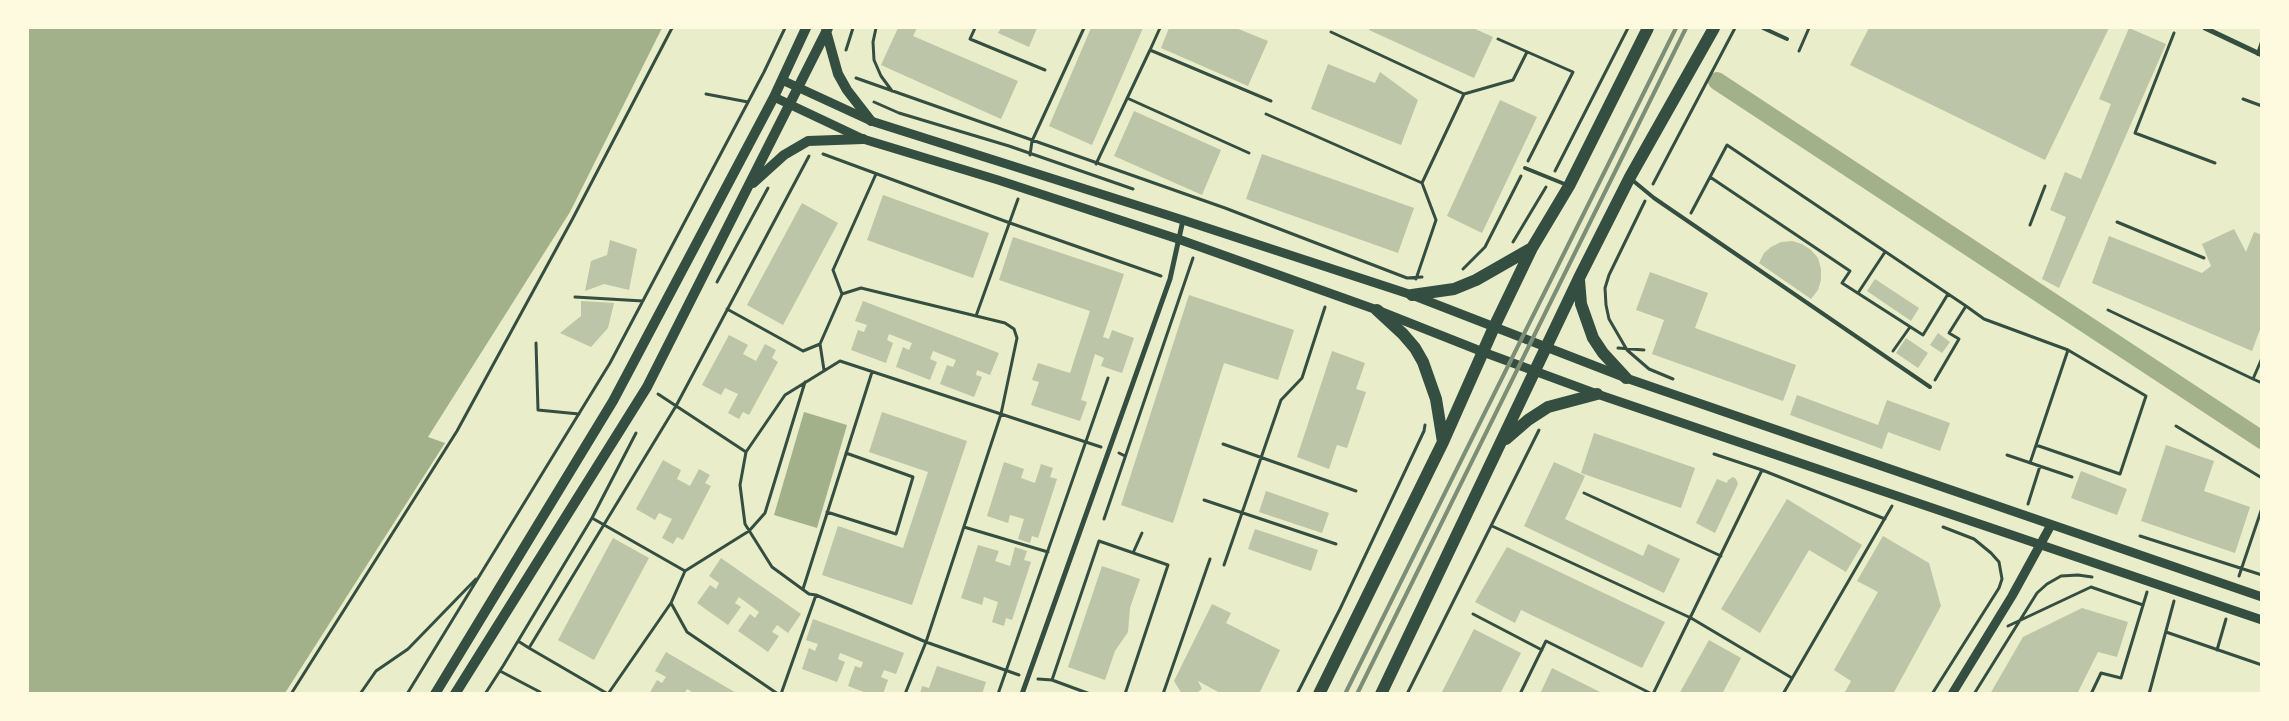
<!DOCTYPE html>
<html>
<head>
<meta charset="utf-8">
<style>
	body { margin:0 }
	#map { position:relative; width:2289px; height:721px; overflow:hidden; background:#e9edc9; font-family:Montserrat,sans-serif }
	canvas { display:block }
	.frame { position:absolute; inset:0; border:29px solid #fefae0; pointer-events:none }
</style>
</head>
<body>
<div id="map">
<canvas width="2289" height="721"></canvas>
<div class="frame"></div>
</div>
<script>
const ctx = document.querySelector('canvas').getContext('2d');
ctx.lineJoin = 'round';
function paint(path, color) { ctx.fillStyle = color; ctx.fill(path, 'evenodd'); }
const toPath = rows => new Path2D(rows.map(r => 'M' + r).join(''));
function trace(path, color, width, dash) { ctx.strokeStyle = color; ctx.lineWidth = width; ctx.lineCap = dash ? 'butt' : 'round'; ctx.setLineDash(dash || []); ctx.stroke(path); }
paint(toPath([
	[28,28,662,28,570,212,428,437,445,443,285,693,28,693],
	[804,412,847,425,817,528,774,515]
]), '#a3b18a');
trace(toPath([
	[1717,81,2262,440]
]), '#a3b18a', 18);
paint(toPath([
	[898,28,917,28,913,36,1018,81,1001,119,881,65],
	[1001,28,1037,28,1029,47,998,33],
	[1091,28,1143,28,1092,145,1049,126],
	[1169,28,1236,28,1268,41,1248,86,1161,48],
	[1370,28,1473,28,1493,37,1474,78,1369,30],
	[1869,28,2109,28,2045,160,1850,65],
	[2129,28,2166,44,2059,288,2042,279,2066,217,2050,210,2065,172,2081,179,2111,104,2099,99],
	[1328,64,1375,83,1380,72,1418,100,1401,145,1311,109],
	[1500,100,1537,117,1482,233,1447,216],
	[1134,111,1221,150,1202,195,1114,156],
	[1262,154,1414,208,1398,253,1246,199],
	[883,195,989,233,973,278,867,240],
	[802,203,838,223,783,325,747,305],
	[2234,229,2246,252,2254,232,2262,235,2262,324,2252,351,2092,283,2109,236,2202,273,2211,266,2202,244],
	[1013,237,1124,274,1103,337,1109,339,1112,330,1134,338,1122,373,1101,366,1104,358,1095,354,1081,400,1087,402,1080,421,1031,405,1039,382,1032,380,1038,363,1070,373,1090,311,999,280],
	[610,240,637,249,629,290,604,284,585,291,591,261,607,255],
	[1792,241,1802,244,1811,250,1818,258,1821,269,1821,280,1818,290,1811,299,1759,263,1764,253,1771,247,1781,242],
	[1650,272,1708,293,1695,328,1796,365,1783,401,1652,354,1664,320,1636,310],
	[1875,279,1919,308,1911,321,1867,291],
	[1189,295,1294,330,1278,380,1224,363,1173,523,1121,505],
	[581,301,614,303,608,328,591,347,560,333,581,316],
	[863,301,999,353,990,375,977,370,976,375,982,377,974,397,940,384,947,365,953,367,956,360,933,351,930,359,937,362,930,380,896,367,903,347,909,350,912,343,889,334,887,340,893,343,886,363,851,350,858,330,864,332,867,325,855,321],
	[1938,333,1950,342,1942,353,1930,345],
	[729,335,748,345,743,354,756,361,765,344,776,350,772,358,778,362,749,415,743,412,739,419,728,413,738,394,725,388,721,395,702,385],
	[1906,338,1928,353,1918,368,1896,353],
	[1332,351,1365,363,1356,389,1366,392,1347,448,1337,445,1329,469,1297,457],
	[1797,395,1878,425,1887,400,1950,423,1940,451,1888,432,1882,449,1790,415],
	[882,412,967,441,912,605,822,575,838,526,903,548,928,472,869,452],
	[1594,433,1695,468,1681,508,1581,473],
	[2166,445,2214,461,2204,491,2250,507,2235,553,2141,521],
	[663,460,681,470,677,479,690,486,699,469,710,475,705,483,711,486,683,540,677,537,673,544,662,538,672,519,659,513,655,520,636,509],
	[1004,462,1024,469,1021,478,1035,483,1041,464,1053,468,1050,477,1057,479,1038,538,1032,536,1030,543,1018,539,1024,519,1010,515,1008,523,987,516],
	[1554,462,1585,476,1565,519,1643,556,1648,544,1680,559,1664,593,1524,526],
	[2081,471,2127,489,2117,515,2071,498],
	[1733,477,1736,479,1738,484,1715,533,1696,523,1717,479,1727,483,1728,480],
	[1266,491,1329,513,1322,533,1259,512],
	[1787,499,1862,545,1846,572,1809,550,1760,633,1721,609],
	[1255,529,1318,550,1311,571,1248,549],
	[1883,536,1929,563,1941,606,1893,694,1844,694,1851,681,1834,670,1878,592,1857,581],
	[613,538,649,558,594,660,558,640],
	[978,545,999,551,995,561,1010,566,1015,547,1027,551,1024,560,1031,562,1012,620,1006,618,1004,626,992,622,998,602,984,597,982,605,961,598],
	[1507,547,1665,622,1642,668,1521,610,1515,623,1475,602],
	[721,558,801,614,788,633,777,625,772,632,779,636,768,652,738,631,750,614,755,618,759,612,739,597,735,603,741,607,728,625,697,603,710,585,716,589,719,583,709,576],
	[1102,566,1140,579,1130,608,1128,632,1115,651,1105,680,1068,667],
	[1212,604,1231,613,1226,623,1280,650,1259,694,1222,694,1198,681,1202,689,1195,694,1182,694,1174,681],
	[2082,608,2128,622,2117,657,2098,652,2077,694,1990,694,2023,637],
	[813,619,904,653,896,674,884,670,881,677,888,680,883,694,869,694,848,686,855,666,861,668,863,662,840,653,838,659,845,662,837,682,802,669,809,648,815,651,818,644,806,640],
	[1474,629,1521,653,1500,694,1446,694,1442,692],
	[1709,640,1741,658,1722,694,1679,694],
	[666,652,738,694,695,694,687,689,684,694,649,694,657,680,662,683,666,677,655,671],
	[937,666,986,682,982,694,920,694,922,686,929,688],
	[1552,668,1604,694,1540,694]
]), '#bcc5a7');
trace(toPath([
	[876,28,873,42,874,60,881,76,892,91],
	[975,28,970,39,1045,70],
	[1160,28,1150,50,1271,101],
	[2174,33,2135,133,2215,163],
	[1498,39,1573,72,1528,161],
	[846,50,853,28],
	[1799,51,1809,28],
	[856,78,1225,208,1407,278,1422,277],
	[706,94,748,102],
	[1464,94,1513,80,1527,52],
	[1127,98,1249,153],
	[2243,99,2262,106],
	[874,102,899,113,1009,146,1133,189],
	[1266,114,1422,183,1464,94,1331,32],
	[823,154,1010,223,1161,276],
	[1030,155,1032,141,1084,28],
	[1096,164,1150,50],
	[1555,171,1628,28],
	[1710,177,1850,271,1842,283,1923,335,1948,294],
	[1653,184,1735,28],
	[1645,201,1609,275,1605,288,1606,305,1609,319,1627,350,1649,369,1673,379],
	[1691,213,1727,145,1966,306],
	[2117,222,2204,258],
	[2030,225,2045,186],
	[1513,242,1546,187],
	[1463,269,1485,247,1521,176],
	[1416,279,1436,220,1422,183],
	[717,282,768,188],
	[1858,293,1885,252],
	[842,294,833,270,876,174],
	[575,297,643,301],
	[727,309,803,351,820,344],
	[2108,310,2253,379],
	[976,316,1018,199],
	[536,343,538,410,579,414],
	[1618,348,1644,350],
	[1893,351,1910,327],
	[2262,358,2253,379,2262,383],
	[824,370,820,344,842,294,861,288,1005,323,1014,329,1017,338,1001,414,926,642,905,694],
	[1935,380,1959,339,1949,333,1966,306,1984,319,2068,350,2030,463],
	[658,394,746,452],
	[2176,426,2262,478],
	[1223,444,1356,491],
	[2036,445,2120,474,2146,396,2068,350],
	[1119,453,1125,456],
	[2007,455,2072,477],
	[1762,470,1885,519],
	[1584,493,1721,556],
	[1204,500,1336,544],
	[2028,504,2040,466],
	[827,512,896,534,913,477,846,453],
	[592,518,685,571],
	[1104,519,1193,258],
	[1492,526,1691,618,1792,678],
	[964,527,1048,552],
	[2140,536,2262,575],
	[1133,553,1142,533],
	[1224,565,1281,400,1302,378,1325,307],
	[2239,576,2262,508],
	[803,589,872,372],
	[1473,614,1542,650],
	[2008,626,2091,587,2143,605],
	[2166,632,2262,665],
	[518,641,529,648],
	[2217,650,2226,619],
	[500,671,540,692],
	[1019,675,926,642,816,595,809,594,772,567,745,524,740,485,746,452,785,395,840,361,1101,447],
	[1038,679,1052,680],
	[291,694,457,431,573,218,672,28],
	[360,694,376,671,408,649,476,579],
	[407,694,610,363,764,72,785,28],
	[485,694,503,666,592,518,636,433],
	[608,694,529,648,676,406,809,156],
	[608,694,671,603],
	[778,694,687,632,671,603,685,571,749,531,765,513,805,382],
	[781,694,816,595],
	[998,694,1108,378],
	[1090,694,1052,680,1099,541,1168,565,1125,694],
	[1163,694,1210,559],
	[1297,694,1340,609,1424,431,1425,425],
	[1407,694,1539,430],
	[1520,694,1546,641,1652,694],
	[1653,694,1762,470,1714,454],
	[1783,694,1892,506],
	[1932,694,1999,588,2002,579,1999,562,1991,553,1974,539,1943,527],
	[1974,694,2037,593,2047,584,2061,576,2078,575,2092,577],
	[2091,694,2101,673,2121,678,2147,592],
	[2149,694,2174,601]
]), '#344e41', 3);
trace(toPath([
	[1763,28,1787,39],
	[2258,54,2262,42],
	[1525,168,1567,185],
	[1631,179,1654,198,1930,387]
]), '#344e41', 4);
trace(toPath([
	[2205,28,2262,55],
	[1022,694,1170,279,1183,220]
]), '#344e41', 5);
trace(toPath([
	[782,80,871,121,1183,220,1412,295,1626,378,2262,597],
	[774,97,863,139,998,180,1178,239,1377,310,1483,352,1597,394,2262,620],
	[1952,694,2012,596,2051,525]
]), '#344e41', 9);
trace(toPath([
	[826,31,838,74,847,90,871,121],
	[753,183,784,155,808,141,863,139],
	[435,694,613,401,774,97,806,28],
	[455,694,647,387,828,28]
]), '#344e41', 10);
trace(toPath([
	[1579,280,1581,304,1593,338,1603,353,1626,378],
	[1412,295,1454,289,1476,280,1532,248],
	[1377,310,1403,334,1415,348,1423,362,1436,399,1443,442],
	[1506,439,1528,420,1548,407,1597,394],
	[1319,694,1443,442,1494,327,1532,248,1569,186,1648,28],
	[1381,694,1579,278,1630,177,1714,28]
]), '#344e41', 12);
trace(toPath([
	[1345,694,1676,28],
	[1357,694,1686,28]
]), '#7c8e77', 4);
</script>
</body>
</html>
